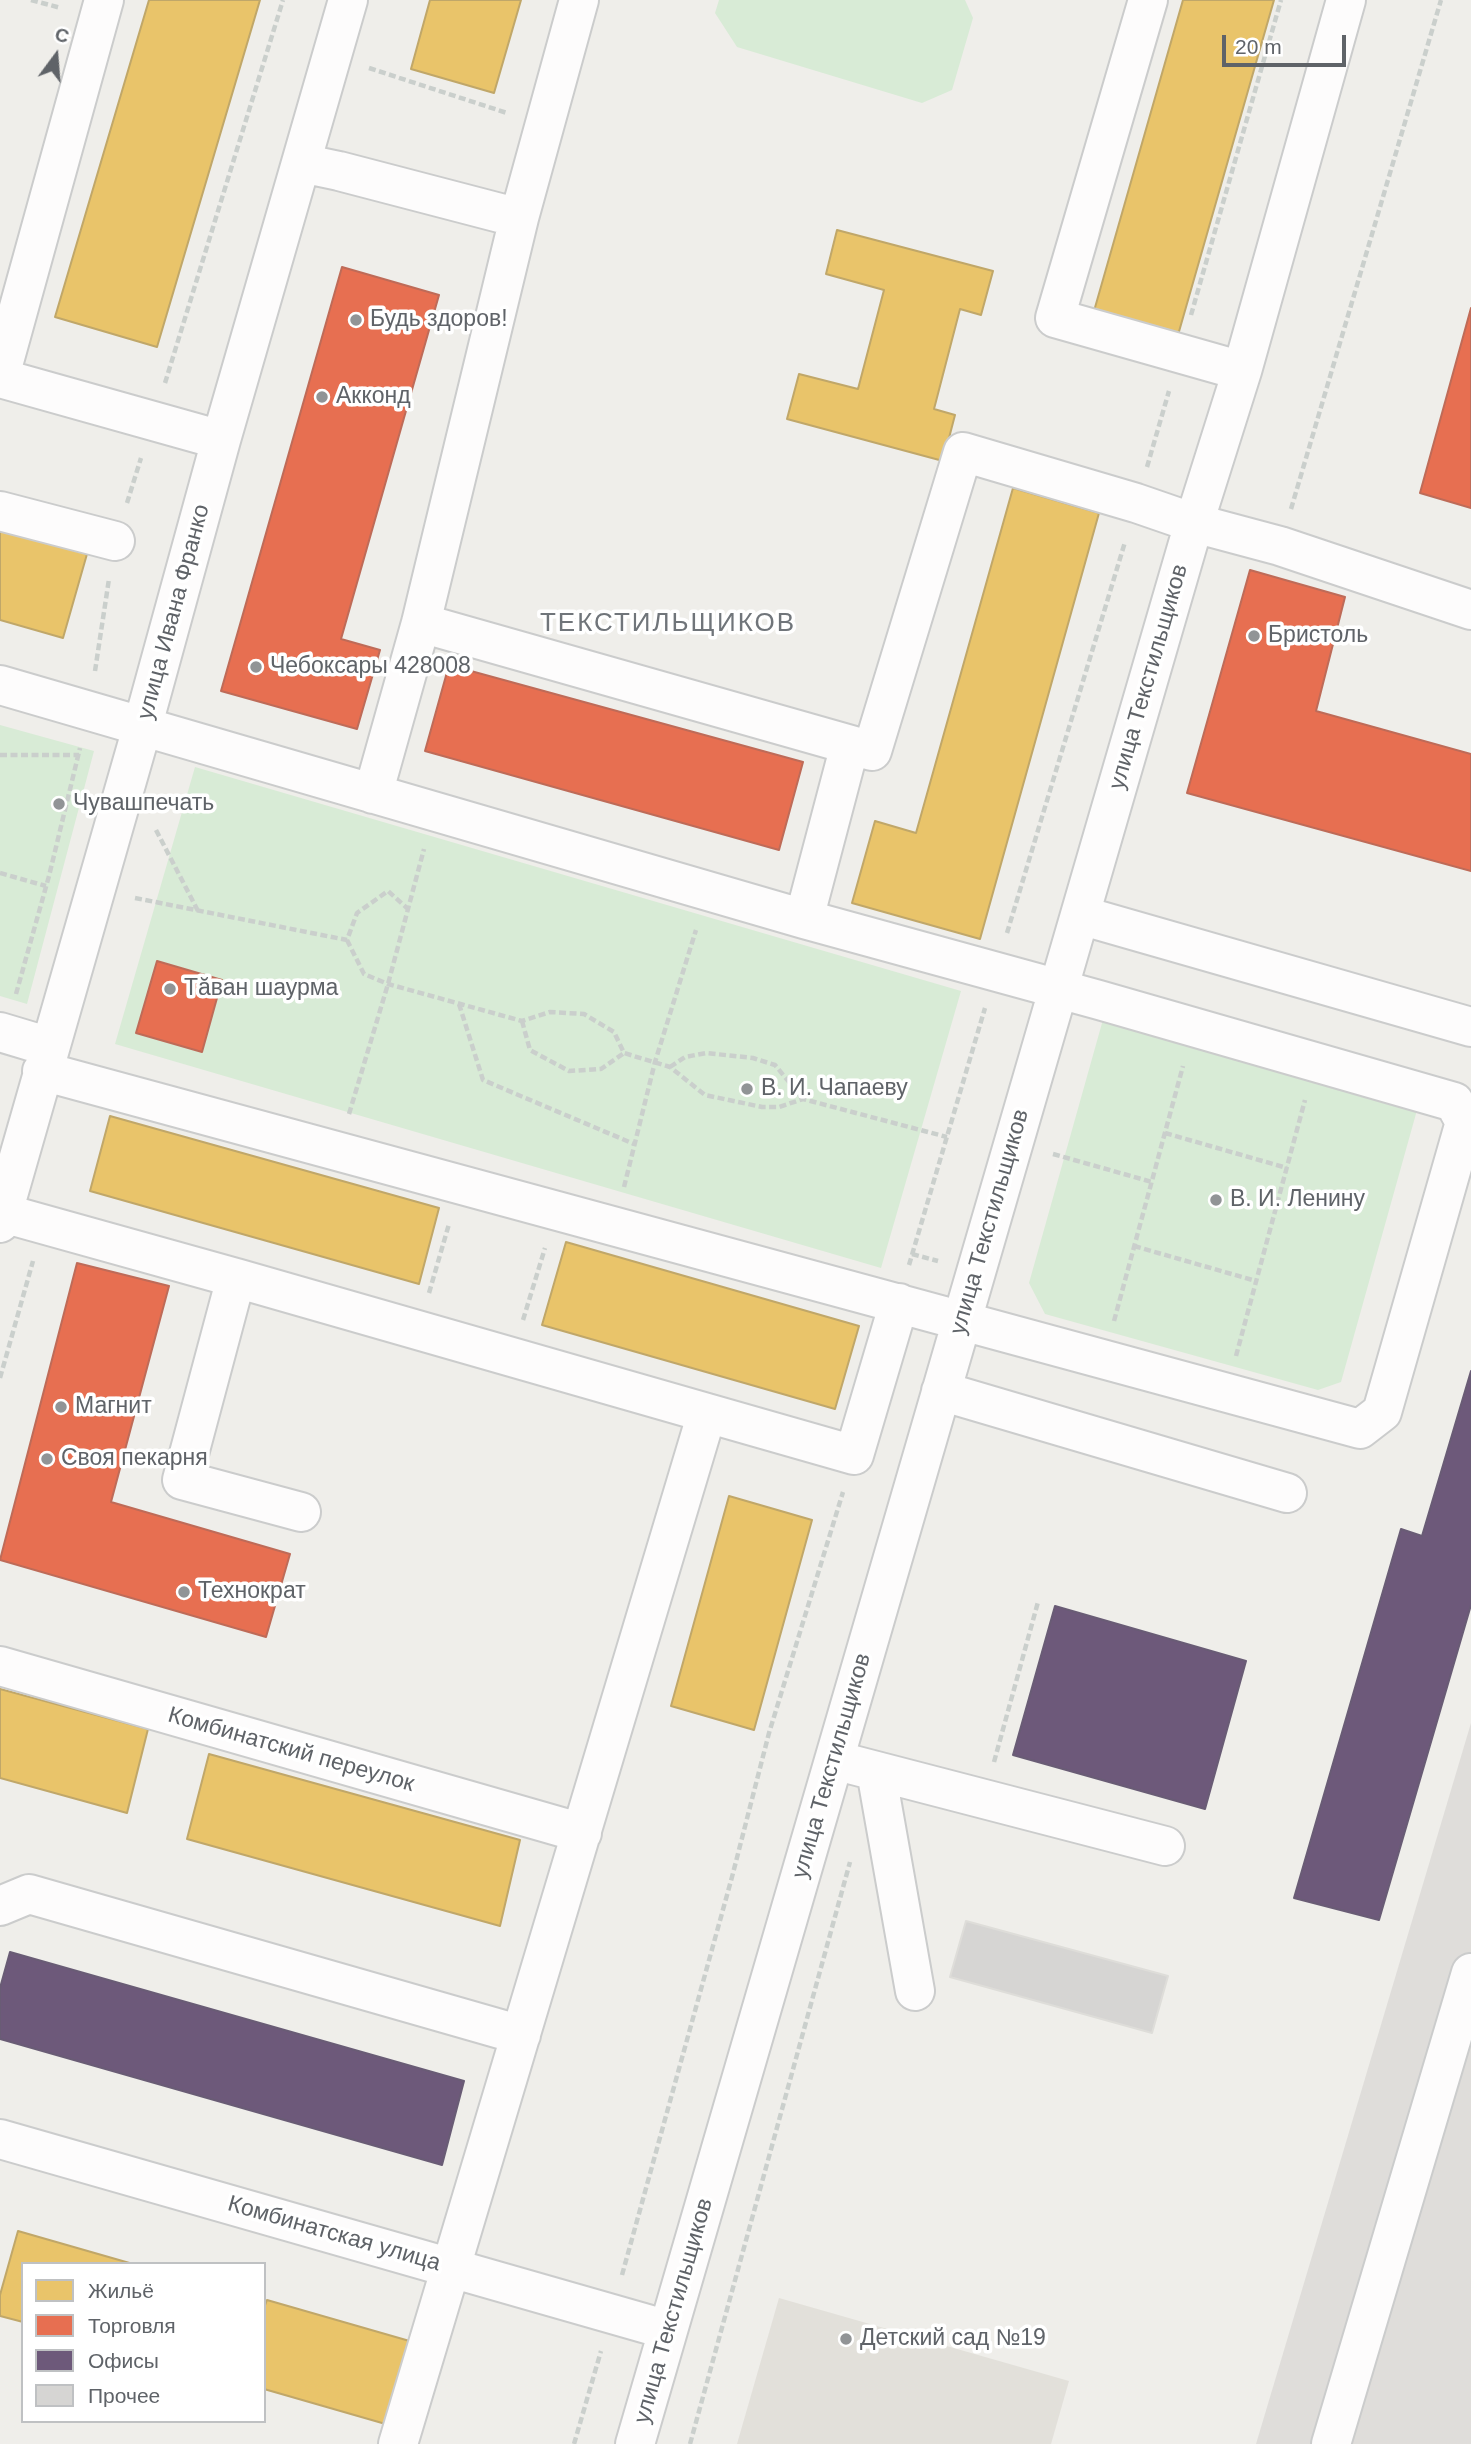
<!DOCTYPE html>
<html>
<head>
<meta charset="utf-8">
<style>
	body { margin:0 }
	#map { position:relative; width:1471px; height:2444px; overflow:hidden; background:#efeeea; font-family:Arial,sans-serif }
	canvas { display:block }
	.legend { position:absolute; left:21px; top:2262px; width:245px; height:161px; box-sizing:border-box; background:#fff; border:2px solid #bfc1c3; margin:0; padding:9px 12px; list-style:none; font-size:21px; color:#5f6368 }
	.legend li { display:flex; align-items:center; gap:14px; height:35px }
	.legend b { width:35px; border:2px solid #bfc1c3 }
	.north { position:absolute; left:21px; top:21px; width:70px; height:70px; -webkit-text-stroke:5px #fff; paint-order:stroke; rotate:16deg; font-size:19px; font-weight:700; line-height:28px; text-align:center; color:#5f6368 }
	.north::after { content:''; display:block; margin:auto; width:24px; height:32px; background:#5f6368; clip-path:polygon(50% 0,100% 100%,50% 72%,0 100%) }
	.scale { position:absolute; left:1222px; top:35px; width:124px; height:32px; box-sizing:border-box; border:4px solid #5f6368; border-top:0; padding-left:9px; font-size:21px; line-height:24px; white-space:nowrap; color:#5f6368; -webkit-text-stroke:5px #fff; paint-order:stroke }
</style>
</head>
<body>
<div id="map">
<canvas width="1471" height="2444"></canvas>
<ul class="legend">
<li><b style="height:19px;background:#e9c46a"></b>Жильё</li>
<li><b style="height:19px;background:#e76f51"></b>Торговля</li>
<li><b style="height:19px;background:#6d597a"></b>Офисы</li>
<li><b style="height:19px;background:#d6d5d3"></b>Прочее</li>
</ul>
<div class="north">С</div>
<div class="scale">20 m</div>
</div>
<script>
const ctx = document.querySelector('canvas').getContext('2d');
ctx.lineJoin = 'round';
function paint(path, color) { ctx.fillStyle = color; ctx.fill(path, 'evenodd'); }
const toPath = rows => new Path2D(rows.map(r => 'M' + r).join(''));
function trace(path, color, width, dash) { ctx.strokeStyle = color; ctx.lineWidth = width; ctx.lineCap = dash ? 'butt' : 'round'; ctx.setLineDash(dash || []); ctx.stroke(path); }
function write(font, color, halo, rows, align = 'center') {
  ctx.font = font + ' Arial,sans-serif'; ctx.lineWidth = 7; ctx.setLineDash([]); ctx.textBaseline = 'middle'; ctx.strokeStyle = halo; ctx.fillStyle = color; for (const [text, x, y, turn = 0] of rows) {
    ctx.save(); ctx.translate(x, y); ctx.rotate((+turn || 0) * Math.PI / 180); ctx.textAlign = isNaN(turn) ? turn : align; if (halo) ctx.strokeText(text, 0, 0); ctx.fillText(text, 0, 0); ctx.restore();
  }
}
paint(toPath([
	[1471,1723,1471,2444,1256,2444]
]), '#dfddda');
paint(toPath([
	[779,2298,1069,2381,1051,2444,737,2444]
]), '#e2e0da');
paint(toPath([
	[719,0,965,0,973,18,952,90,922,103,737,47,715,13],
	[0,725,94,751,27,1004,0,996],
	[195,767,961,991,881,1268,115,1044],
	[1104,1016,1419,1103,1341,1382,1318,1390,1045,1314,1029,1283]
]), '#d8ebd6');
const homes = toPath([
	[149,0,260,0,157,347,55,317,149,0],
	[430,0,521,0,494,93,411,69,430,0],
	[1183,0,1274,0,1176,342,1092,318,1183,0],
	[837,230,993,271,981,315,960,309,934,409,955,415,943,461,787,419,799,374,858,389,884,290,826,274,837,230],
	[1013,488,1099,513,980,939,852,903,875,821,916,833,1013,488],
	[0,529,87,554,63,638,0,620,0,529],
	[110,1116,439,1208,419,1284,90,1191,110,1116],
	[566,1242,859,1326,835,1409,542,1325,566,1242],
	[729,1496,812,1520,754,1730,671,1706,729,1496],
	[0,1689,148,1729,127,1813,0,1778,0,1689],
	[209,1754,520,1840,500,1926,187,1839,209,1754],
	[18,2231,133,2264,23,2264,23,2322,0,2316,0,2295,18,2231],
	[267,2300,413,2342,389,2425,264,2389,264,2308,267,2300]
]);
paint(homes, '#e9c46a');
trace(homes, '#c0a769', 2);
const shops = toPath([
	[342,267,439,295,341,639,380,650,357,729,221,691,342,267],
	[1471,308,1471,508,1420,493,1471,308],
	[1250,570,1345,597,1316,711,1471,754,1471,871,1187,793,1250,570],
	[449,665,803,762,779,850,425,751,449,665],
	[157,961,222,980,202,1052,136,1033,157,961],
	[77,1263,169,1286,111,1502,290,1554,266,1637,0,1560,77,1263]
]);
paint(shops, '#e76f51');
trace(shops, '#be6b58', 2);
const offices = toPath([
	[1471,1371,1471,1605,1379,1920,1294,1898,1401,1529,1422,1536,1471,1371],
	[1055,1606,1246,1661,1205,1809,1013,1755,1055,1606],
	[10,1952,464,2081,442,2165,0,2039,0,1988,10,1952]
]);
paint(offices, '#6d597a');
trace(offices, '#695c75', 2);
const building = toPath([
	[966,1921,1168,1976,1152,2033,950,1977,966,1921]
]);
paint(building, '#d6d5d3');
trace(building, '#deddd9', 2);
const minor = toPath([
	[1148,0,1055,318,1242,371],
	[301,163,339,171,519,218],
	[0,376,104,0],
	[0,378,221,440],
	[0,511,115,541],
	[421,623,872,751,963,452,1136,503,1194,523,1280,546,1471,610],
	[0,685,804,919,1099,1000,1454,1102,1465,1122,1382,1412,1360,1429,42,1071],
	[373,794,421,623,519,218,579,0],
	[1080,915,1471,1027],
	[804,919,850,745],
	[0,1032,50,1047],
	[3,1213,236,1278,182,1480,301,1512],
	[0,1223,142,728,221,440,348,0],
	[236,1278,707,1413,398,2444],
	[941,1391,1287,1493],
	[707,1413,854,1455,899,1303],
	[0,1666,582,1833],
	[834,1760,1165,1846],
	[876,1771,915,1991],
	[0,1906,29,1894,521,2035],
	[0,2139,668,2330],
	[635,2444,1194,523,1242,371,1346,0],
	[1331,2444,1471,1973]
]);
trace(minor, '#cbcccc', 42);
trace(toPath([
	[31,0,61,8],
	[369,68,507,113],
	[1191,315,1281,0],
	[165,383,283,0],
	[1147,467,1169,391],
	[127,503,141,458],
	[1291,509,1441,0],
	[95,671,109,579],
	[0,755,79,755],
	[156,830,198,911],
	[0,873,46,886],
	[135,898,347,940,357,913,388,891,408,909],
	[1007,933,1125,542],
	[347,940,364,974,388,984,522,1021,550,1012,584,1014,614,1032,624,1053,670,1067,705,1095,762,1107,779,1107,803,1099,947,1137],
	[16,994,49,876,80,748],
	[459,1004,483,1080,634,1144],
	[522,1021,530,1050,569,1071,601,1069,624,1053],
	[670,1067,685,1057,706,1053,753,1058,775,1065,803,1099],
	[349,1114,388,984,424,849],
	[1165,1133,1287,1168],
	[1053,1154,1152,1182],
	[624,1187,655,1062,696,930],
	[1134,1246,1256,1281],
	[912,1254,938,1261],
	[909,1265,985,1008],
	[429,1293,449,1224],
	[523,1320,545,1248],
	[1114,1321,1183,1066],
	[1236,1356,1305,1100],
	[0,1378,33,1261],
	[994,1762,1038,1602],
	[622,2275,732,1877,769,1733,843,1492],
	[574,2444,601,2351],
	[690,2444,850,1862]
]), '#cacfcc', 4.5, [7, 3.5]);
trace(minor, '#fdfcfc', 38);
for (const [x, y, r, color] of [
	[356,320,7,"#919496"],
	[322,397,7,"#919496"],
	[1254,636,7,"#919496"],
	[256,667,7,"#919496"],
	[59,804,7,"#919496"],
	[170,989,7,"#919496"],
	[747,1089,7,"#919496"],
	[1216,1200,7,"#919496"],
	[61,1407,7,"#919496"],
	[47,1459,7,"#919496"],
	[184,1592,7,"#919496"],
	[846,2339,7,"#919496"]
]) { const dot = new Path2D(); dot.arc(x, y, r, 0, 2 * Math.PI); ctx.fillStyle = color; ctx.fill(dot); trace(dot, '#fff', 2.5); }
write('23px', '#5f6368', '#fff', [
	["Будь здоров!",370,320],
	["Акконд",336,397],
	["Бристоль",1268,636],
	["Чебоксары 428008",270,667],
	["Чувашпечать",73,804],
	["Тӑван шаурма",184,989],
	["В. И. Чапаеву",761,1089],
	["В. И. Ленину",1230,1200],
	["Магнит",75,1407],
	["Своя пекарня",61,1459],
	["Технократ",198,1592],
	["Детский сад №19",860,2339]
], 'left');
write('23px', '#5f6368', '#fff', [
	["улица Ивана Франко",174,612,-75],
	["улица Текстильщиков",1149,677,-74],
	["улица Текстильщиков",990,1222,-74],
	["Комбинатский переулок",291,1750,16],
	["улица Текстильщиков",832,1766,-74],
	["Комбинатская улица",334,2234,16],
	["улица Текстильщиков",674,2311,-74]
]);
ctx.letterSpacing = '2px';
write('26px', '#70757a', '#fff', [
	["ТЕКСТИЛЬЩИКОВ",668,624]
]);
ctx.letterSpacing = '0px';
</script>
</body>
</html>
